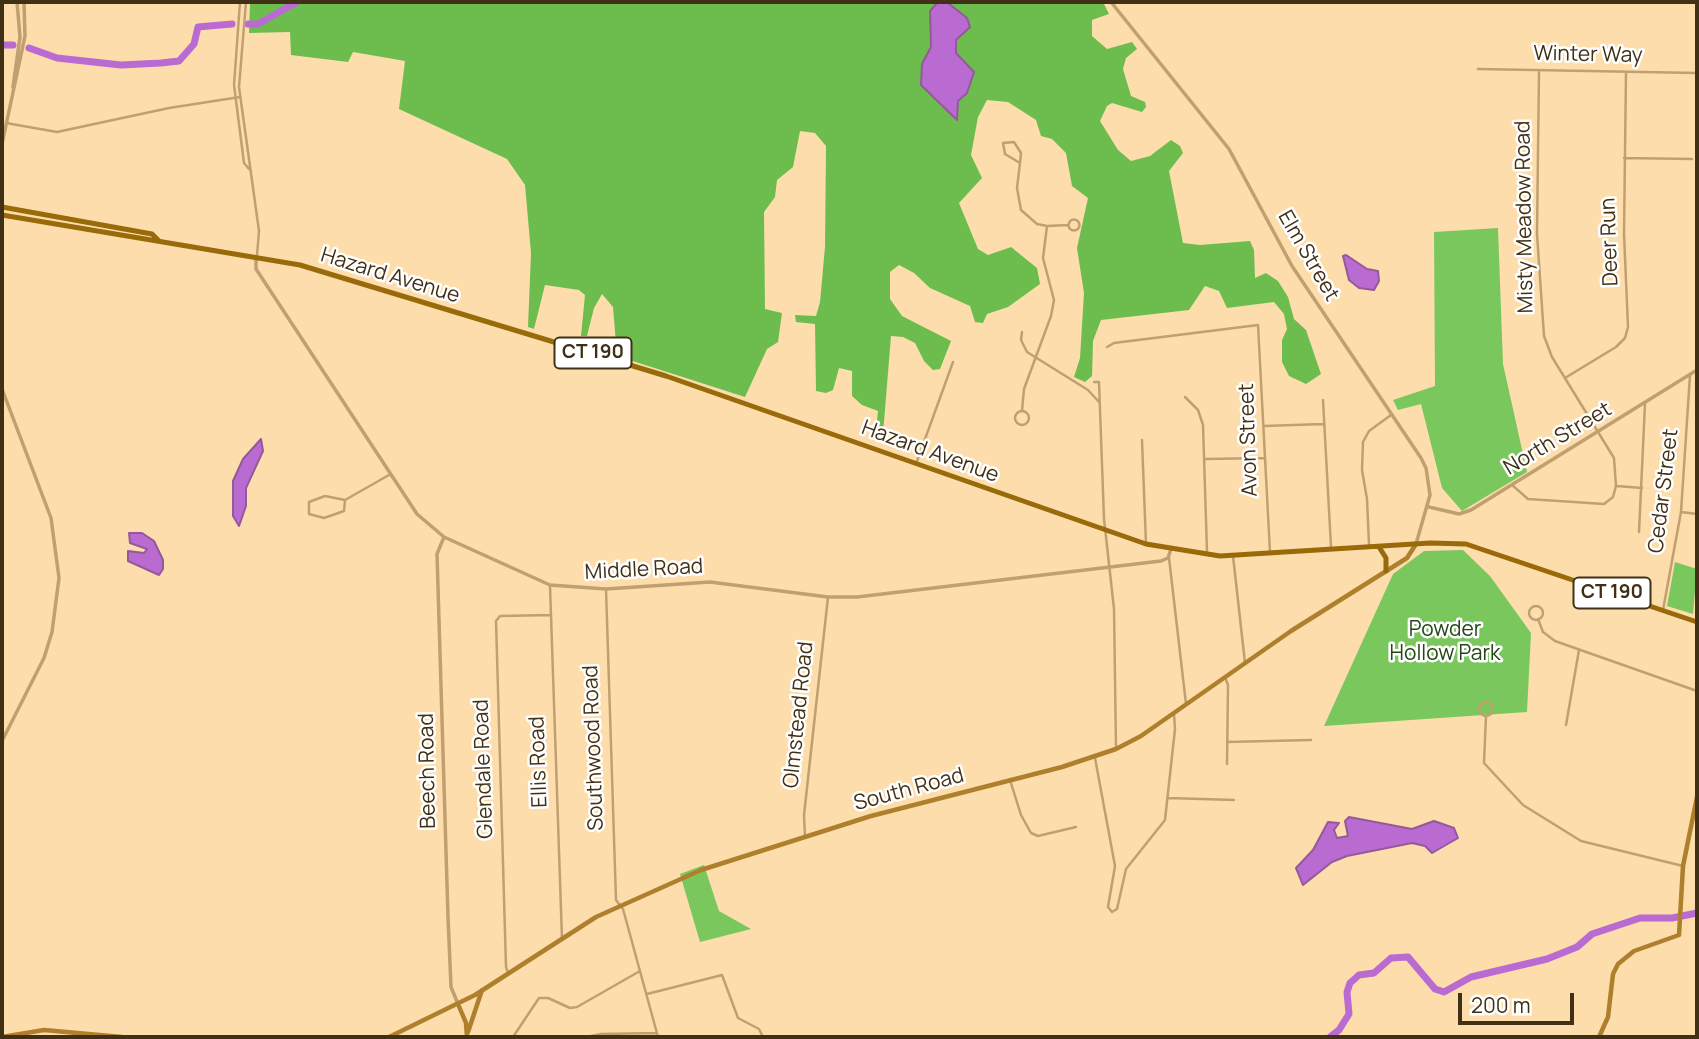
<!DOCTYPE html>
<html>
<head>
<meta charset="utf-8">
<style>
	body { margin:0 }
	#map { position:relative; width:1699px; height:1039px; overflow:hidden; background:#fdddab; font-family:Manrope,sans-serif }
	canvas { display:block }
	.frame { position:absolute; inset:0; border:4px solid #403016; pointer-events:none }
	.scale { position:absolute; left:1458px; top:993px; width:116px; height:32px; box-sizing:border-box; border:4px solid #403016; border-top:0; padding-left:9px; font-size:21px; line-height:24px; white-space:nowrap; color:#403016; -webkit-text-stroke:5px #fff; paint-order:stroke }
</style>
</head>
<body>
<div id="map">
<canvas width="1699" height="1039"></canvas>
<div class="frame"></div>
<div class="scale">200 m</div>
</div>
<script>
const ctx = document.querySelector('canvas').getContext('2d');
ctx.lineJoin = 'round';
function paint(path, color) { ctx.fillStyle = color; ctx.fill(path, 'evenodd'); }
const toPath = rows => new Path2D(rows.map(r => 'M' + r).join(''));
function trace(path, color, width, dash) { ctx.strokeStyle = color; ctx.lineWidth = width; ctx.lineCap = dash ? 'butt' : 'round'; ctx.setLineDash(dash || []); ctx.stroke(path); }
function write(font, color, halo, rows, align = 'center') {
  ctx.font = font + ' Manrope,sans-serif'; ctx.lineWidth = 5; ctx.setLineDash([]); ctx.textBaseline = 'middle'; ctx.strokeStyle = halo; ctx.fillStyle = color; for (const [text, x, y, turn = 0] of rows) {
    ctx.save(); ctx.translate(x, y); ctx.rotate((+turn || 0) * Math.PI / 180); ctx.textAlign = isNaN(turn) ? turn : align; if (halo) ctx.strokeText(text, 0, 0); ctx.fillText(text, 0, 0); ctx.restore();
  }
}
paint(toPath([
	[1498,228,1503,364,1527,472,1462,511,1442,488,1421,404,1398,410,1393,400,1435,386,1434,232],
	[1463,550,1490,576,1531,633,1527,712,1324,726,1393,574,1424,551],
	[1675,562,1697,569,1693,614,1667,606],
	[704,865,719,911,751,929,700,942,680,874]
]), '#7ac85d');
paint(toPath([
	[250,2,1103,2,1109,14,1092,20,1092,36,1107,49,1132,42,1137,49,1126,58,1123,69,1131,96,1145,102,1146,107,1142,112,1112,103,1107,106,1100,121,1118,150,1131,161,1150,156,1171,140,1180,146,1183,153,1169,171,1183,243,1200,245,1250,241,1254,250,1255,278,1266,273,1278,281,1288,297,1294,319,1306,330,1321,374,1306,384,1289,376,1282,362,1282,340,1287,329,1284,314,1274,302,1227,308,1219,291,1205,286,1189,310,1101,320,1093,341,1092,376,1085,382,1074,377,1080,358,1084,293,1077,248,1088,198,1072,186,1066,153,1052,139,1041,136,1036,120,1008,102,987,100,978,117,971,155,982,178,959,203,978,249,988,255,1011,247,1037,268,1040,284,1008,307,987,314,983,323,975,322,970,306,930,288,914,273,899,265,890,272,890,299,902,316,951,341,940,369,933,370,924,361,915,343,903,337,891,336,883,434,879,441,875,440,878,411,862,405,852,396,852,371,839,368,833,390,826,393,816,391,815,324,796,322,795,315,816,316,820,302,825,247,826,146,815,133,800,131,793,167,777,180,775,197,764,212,765,309,782,313,778,342,767,349,745,397,617,356,613,307,602,294,594,308,587,336,581,336,585,295,579,290,545,285,534,329,528,327,531,253,525,185,507,159,399,109,405,61,353,52,348,62,291,55,290,32,249,33]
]), '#6dbd4e');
const water = toPath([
	[938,2,948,3,967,18,970,27,956,40,956,53,974,72,967,93,958,101,957,120,921,85,922,64,931,47,930,11,938,2],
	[1346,255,1367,269,1378,271,1379,281,1374,290,1359,288,1349,280,1343,256,1346,255],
	[261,439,263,451,246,488,246,506,239,526,233,516,233,481,243,459,261,439],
	[129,533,142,533,154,541,163,560,163,569,159,575,128,561,128,551,144,553,147,549,130,543,129,533],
	[1349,817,1412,829,1434,821,1454,828,1458,838,1432,853,1425,846,1412,843,1347,856,1332,862,1303,885,1296,868,1313,850,1328,822,1339,823,1334,830,1337,838,1348,836,1345,821,1349,817]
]);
paint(water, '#ba6bd2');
trace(water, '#95599a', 2);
trace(toPath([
	[248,24,258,24,297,2],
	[2,45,13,45],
	[29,48,57,58,121,65,161,63,179,61,194,44,198,27,232,24],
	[1330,1037,1339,1030,1349,1014,1347,992,1350,983,1359,975,1374,973,1391,958,1408,957,1435,989,1444,992,1471,977,1547,959,1577,947,1592,934,1640,918,1672,918,1697,913]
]), '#ba6bd2', 7);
trace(toPath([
	[240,2,234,85,244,163,249,169],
	[246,2,239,87,259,231,257,255],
	[1478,69,1697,73],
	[6,123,57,132,169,108,240,97],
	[1624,158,1692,159],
	[1020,163,1005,154,1003,143,1014,142,1021,153,1020,163,1017,188,1021,210,1037,224,1047,226,1043,258,1054,300,1051,316,1024,389,1022,411],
	'1068.5 225a5.5 5.5 0 1 1 11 0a5.5 5.5 0 1 1-11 0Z',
	[1047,226,1068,225],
	[1022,332,1021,340,1027,352,1088,390,1099,402],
	[1107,347,1114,343,1258,325,1270,552],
	[1565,378,1616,347,1625,338,1628,327,1624,234,1626,72],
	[1094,382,1099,382,1104,519,1114,609,1116,749],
	[1185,397,1198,410,1203,425,1207,552],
	[1323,400,1331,547],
	'1015 418a7 7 0 1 1 14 0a7 7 0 1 1-14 0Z',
	[1264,426,1324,424],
	[1142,440,1146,544],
	[1206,459,1265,458],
	[916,464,953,362],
	[1512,485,1528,499,1604,504,1613,497,1616,486,1614,458,1552,357,1544,336,1537,234,1539,71],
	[1617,486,1642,488],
	[325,496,345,500,344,511,324,518,309,514,309,502,325,496],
	[345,500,389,475],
	[1681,512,1697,514],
	[1639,532,1645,404],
	[1369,544,1367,499,1362,470,1363,442,1369,431,1391,415],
	[1233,556,1245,663],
	[1169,558,1186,704],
	[550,586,562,939],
	[606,589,616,900,623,909,658,1037],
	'1529 613a7 7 0 1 1 14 0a7 7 0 1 1-14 0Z',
	[1663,610,1681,512,1690,375],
	[1538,619,1543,632,1555,641,1697,691],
	[1225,677,1228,685,1227,764],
	'1479 709a7 7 0 1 1 14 0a7 7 0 1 1-14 0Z',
	[1486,716,1484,763,1523,805,1581,841,1683,866],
	[1566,725,1579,650],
	[1227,742,1311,740],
	[1095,758,1115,866,1108,907,1112,912,1117,909,1126,869,1165,820,1175,729,1174,714],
	[1010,780,1021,815,1031,833,1038,836,1076,827],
	[1168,798,1234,800],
	[805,837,804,815,828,597],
	[508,973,506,967,496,621,500,616,551,615],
	[647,994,722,975,738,1018,759,1029,763,1037],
	[513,1037,539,998,548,998,570,1008,577,1007,640,971],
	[586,1037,601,1034,657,1033]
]), '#c0a070', 2.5);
trace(toPath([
	[1111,2,1229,149,1292,266,1421,458,1426,468,1430,495,1416,544],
	[13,87,20,37,17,2],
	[2,144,25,36,24,2],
	[256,257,256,269,417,514,444,537,550,585,606,589,710,582,828,597,857,597,1161,561,1168,558,1171,549],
	[2,389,51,518,59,578,52,632,44,658,2,741],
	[1429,507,1459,514,1471,510,1697,370],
	[444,537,437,554,448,917,451,987,458,1004]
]), '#c0a070', 3.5);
trace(toPath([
	[458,1004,466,1023,467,1037],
	[468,1032,482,990],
	[2,1037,44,1030,122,1037],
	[389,1037,475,995,596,917,701,870,871,816,1062,767,1116,749,1141,736,1291,631,1407,558,1416,544],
	[1599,1037,1608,1017,1613,974,1618,964,1634,951,1679,935,1683,866,1697,797]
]), '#ae7f2c', 4.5);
trace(toPath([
	[2,207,152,234,158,240],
	[2,215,300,265,666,376,1146,544,1220,556,1430,543,1466,544,1697,622],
	[1379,547,1386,558,1386,571]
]), '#986a0a', 5);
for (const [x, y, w] of [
	[593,353,77],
	[1612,593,77]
]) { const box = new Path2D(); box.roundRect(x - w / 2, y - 15.5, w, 31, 5); ctx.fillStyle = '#fff'; ctx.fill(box); trace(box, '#403016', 2); }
write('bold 19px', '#403016', null, [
	["CT 190",593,353],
	["CT 190",1612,593]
]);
write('21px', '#403016', '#fff', [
	["Winter Way",1588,55,1],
	["Misty Meadow Road",1525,217,-91],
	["Deer Run",1610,242,-92],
	["Elm Street",1308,256,60],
	["Hazard Avenue",390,276,17],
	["North Street",1558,439,-31],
	["Avon Street",1249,440,-92],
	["Hazard Avenue",930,452,20],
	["Cedar Street",1664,491,-83],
	["Middle Road",644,570,-3],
	["Olmstead Road",799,715,-84],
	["Southwood Road",594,748,-92],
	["Ellis Road",539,762,-92],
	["Glendale Road",484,769,-92],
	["Beech Road",428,771,-91],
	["South Road",909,790,-15]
]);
write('21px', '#26461a', '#fff', [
	["Powder",1445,630],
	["Hollow Park",1445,654]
]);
</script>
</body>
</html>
